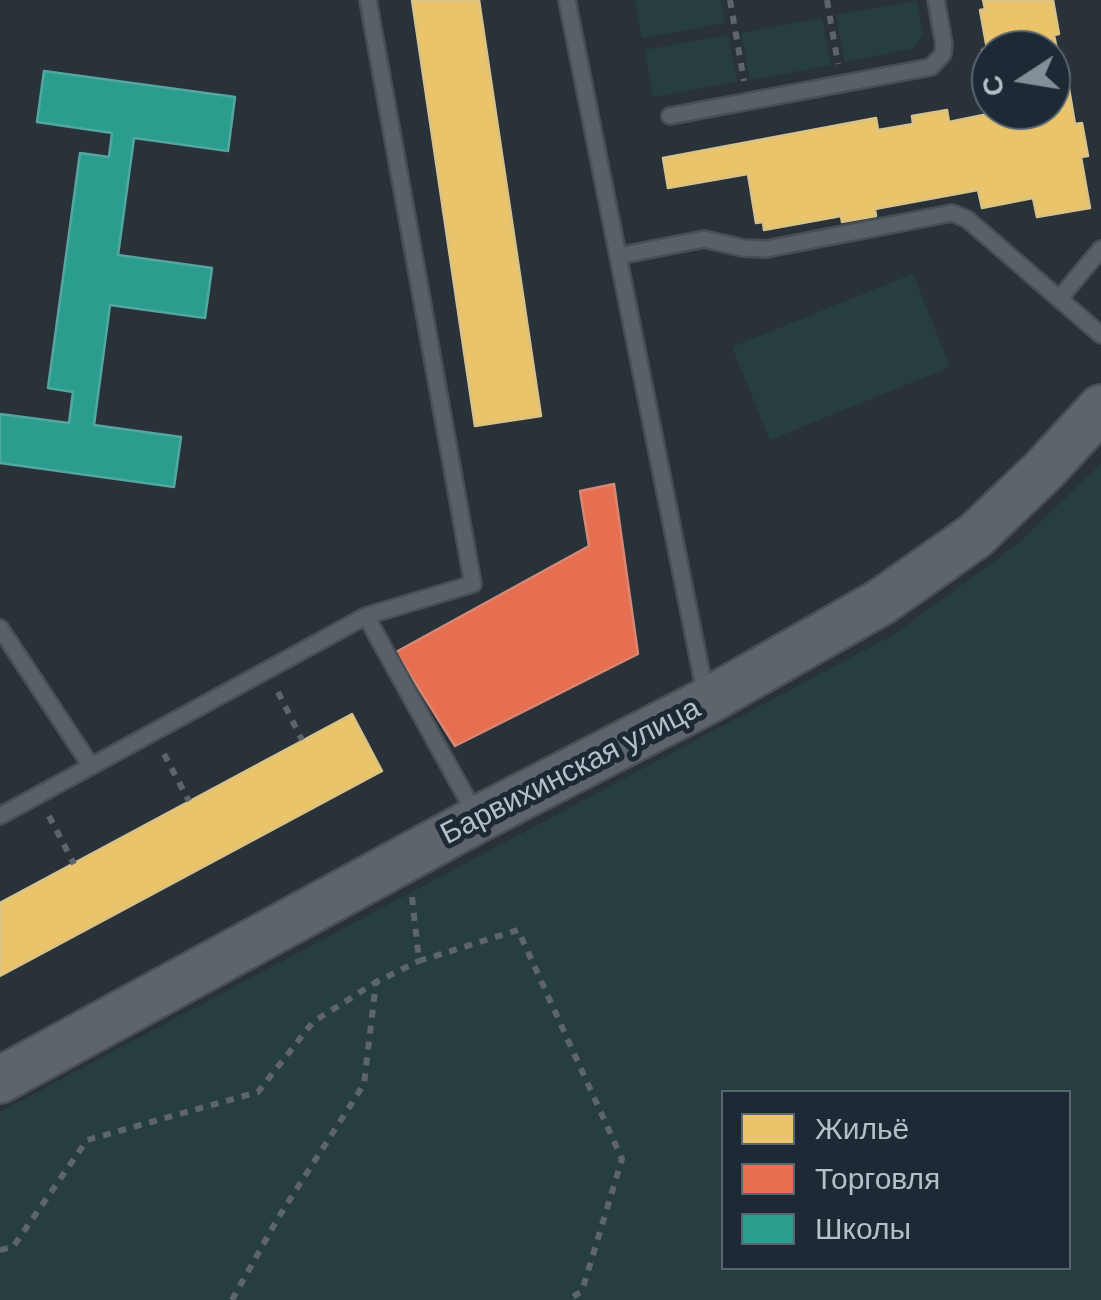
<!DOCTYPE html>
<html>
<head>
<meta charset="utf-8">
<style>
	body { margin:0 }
	#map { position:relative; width:1101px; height:1300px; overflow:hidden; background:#2a3239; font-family:Arial,sans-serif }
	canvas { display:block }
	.legend { position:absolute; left:721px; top:1090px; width:350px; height:180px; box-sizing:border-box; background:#1d2934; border:2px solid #596570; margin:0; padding:12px 18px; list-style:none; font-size:30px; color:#b4bfca }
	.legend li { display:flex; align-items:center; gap:20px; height:50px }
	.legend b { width:50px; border:2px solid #596570 }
	.north { position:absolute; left:971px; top:30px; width:100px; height:100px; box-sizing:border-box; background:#1d2934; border:2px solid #596570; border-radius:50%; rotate:258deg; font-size:28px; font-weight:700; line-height:40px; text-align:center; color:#b4bfca }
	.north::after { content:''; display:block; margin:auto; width:35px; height:45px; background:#848e97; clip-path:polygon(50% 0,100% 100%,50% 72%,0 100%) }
</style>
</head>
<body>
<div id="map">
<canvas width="1101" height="1300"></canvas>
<ul class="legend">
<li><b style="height:28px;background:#e9c46a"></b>Жильё</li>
<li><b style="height:28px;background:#e76f51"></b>Торговля</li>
<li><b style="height:28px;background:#2a9d8f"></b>Школы</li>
</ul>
<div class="north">С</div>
</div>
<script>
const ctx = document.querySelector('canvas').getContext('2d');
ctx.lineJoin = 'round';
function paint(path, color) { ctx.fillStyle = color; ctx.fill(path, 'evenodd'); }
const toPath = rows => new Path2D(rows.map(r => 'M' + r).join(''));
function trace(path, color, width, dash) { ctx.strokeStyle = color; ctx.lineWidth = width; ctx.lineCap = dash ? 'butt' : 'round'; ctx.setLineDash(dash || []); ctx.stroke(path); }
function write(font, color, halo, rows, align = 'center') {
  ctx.font = font + ' Arial,sans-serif'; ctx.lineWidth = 10; ctx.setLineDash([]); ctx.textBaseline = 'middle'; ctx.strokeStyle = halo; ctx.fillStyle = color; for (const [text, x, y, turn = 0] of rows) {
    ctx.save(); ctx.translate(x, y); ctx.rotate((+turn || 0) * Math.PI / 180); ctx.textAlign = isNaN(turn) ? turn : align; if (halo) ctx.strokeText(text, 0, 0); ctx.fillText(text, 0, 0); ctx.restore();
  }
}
paint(toPath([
	[635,0,721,0,725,23,642,38],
	[916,1,923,34,914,48,845,62,836,15],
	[822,18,831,65,750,80,741,33],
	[728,35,737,82,653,97,645,50],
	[913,274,950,367,770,440,732,347],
	[1101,464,1101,1300,0,1300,0,1112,893,635,1015,546],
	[1068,1092,1068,1268,724,1268,724,1092]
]), '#273e3f');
const homes = toPath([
	[412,0,479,0,541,416,475,426,412,0],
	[983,0,1053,0,1059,34,1054,35,1061,71,1066,71,1075,124,1082,123,1088,156,1081,157,1090,208,1037,217,1033,198,982,208,978,190,875,209,876,216,842,222,841,216,764,230,763,222,756,223,748,174,668,188,663,158,876,118,878,130,913,124,912,116,947,110,949,122,988,114,983,88,988,86,982,50,987,49,980,10,985,9,983,0],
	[991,50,1051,50,1051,110,991,110,991,50],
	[352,714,382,771,0,976,0,903,352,714]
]);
paint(homes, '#e9c46a');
trace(homes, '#d9c287', 2.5);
const shops = toPath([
	[614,484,638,654,455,746,396,652,589,546,580,491,614,484]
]);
paint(shops, '#e76f51');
trace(shops, '#d88775', 2.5);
const schools = toPath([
	[44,71,235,97,228,151,134,138,118,255,212,268,205,318,110,305,94,425,181,437,174,487,0,463,0,414,69,423,73,392,48,388,80,153,109,157,112,133,37,122,44,71]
]);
paint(schools, '#2a9d8f');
trace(schools, '#53a7a1', 2.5);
const lane = toPath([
	[368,0,473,584,366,616,476,815],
	[567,0,706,697],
	[670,116,931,67,943,54,944,44,936,0],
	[618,256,704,239,743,248,766,249,952,213,967,219,1101,335],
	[1059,299,1101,249],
	[0,628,91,766],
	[0,816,366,616]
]);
const secondary = toPath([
	[0,1080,478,819,707,701,881,602,975,536,1045,469,1101,408]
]);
trace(lane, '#484e54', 20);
trace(secondary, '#484e54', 50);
trace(toPath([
	[730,0,744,81],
	[827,0,838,64],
	[278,692,302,740],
	[164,754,189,801],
	[49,816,74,864],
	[412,897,419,961,518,930,622,1159,582,1291,568,1300],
	[0,1250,13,1247,87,1140,258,1092,313,1022,376,982],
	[232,1300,278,1218,364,1084,376,982,419,961]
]), '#5d646a', 6, [8, 8]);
trace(lane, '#5a6067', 15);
trace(secondary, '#5e646c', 45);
write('30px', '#b4bfca', '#1d2934', [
	["Барвихинская улица",571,772,-27]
]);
</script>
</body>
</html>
